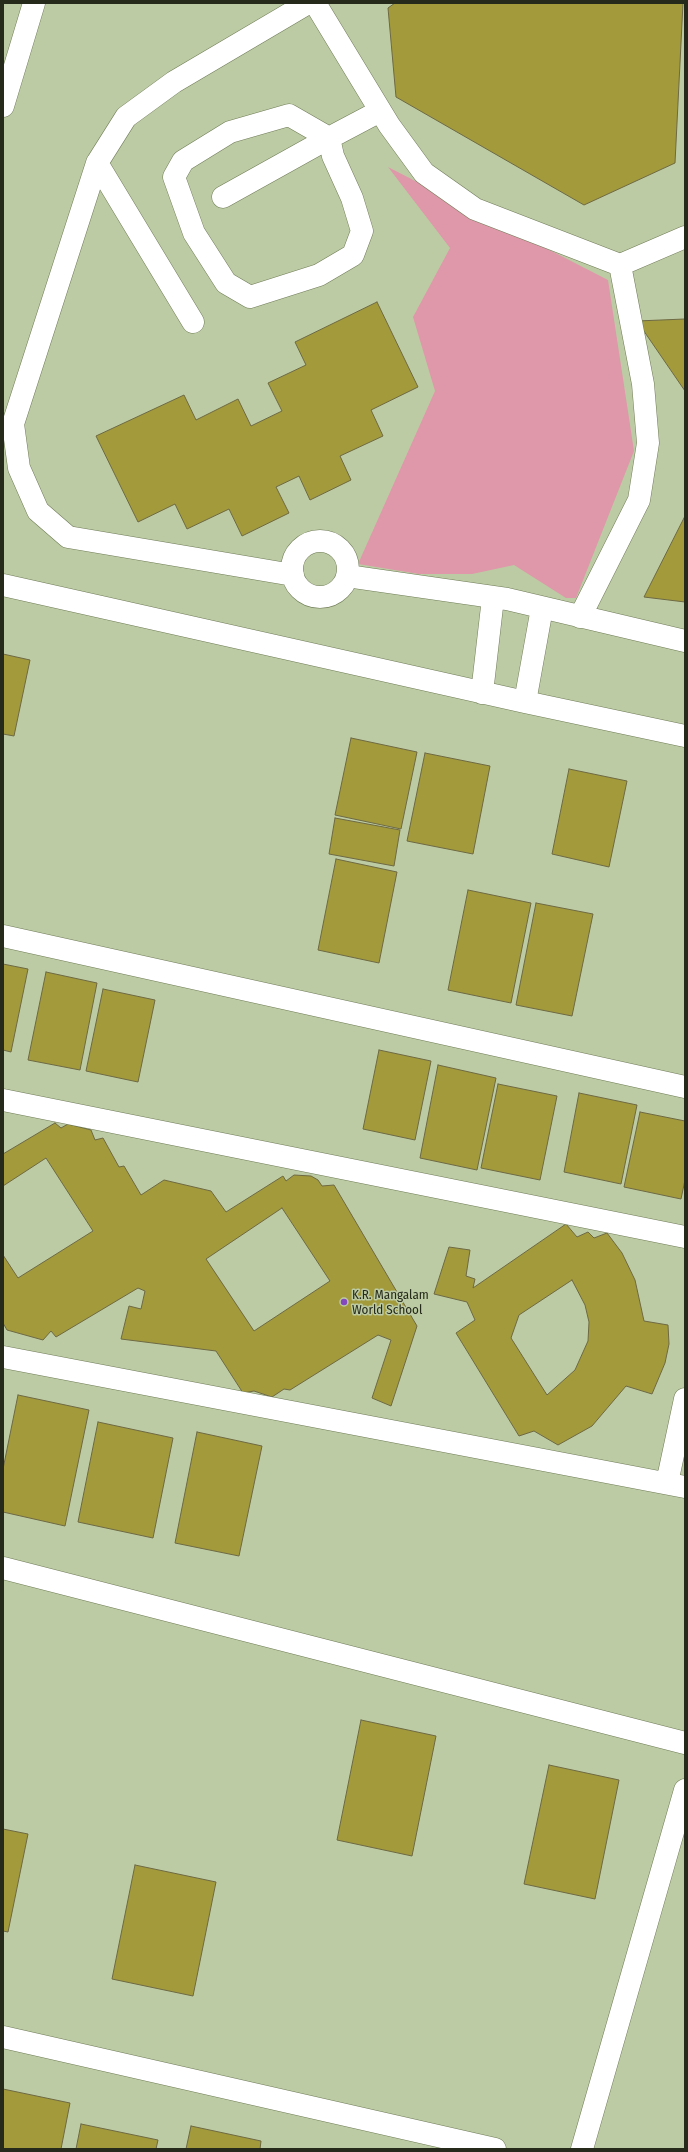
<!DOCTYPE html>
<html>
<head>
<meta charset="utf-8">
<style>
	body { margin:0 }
	#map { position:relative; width:688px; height:2152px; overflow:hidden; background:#bdcba4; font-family:"Fira Sans Condensed",sans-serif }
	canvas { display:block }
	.frame { position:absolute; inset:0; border:4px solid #252a1b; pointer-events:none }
</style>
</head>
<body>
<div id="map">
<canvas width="688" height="2152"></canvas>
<div class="frame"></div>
</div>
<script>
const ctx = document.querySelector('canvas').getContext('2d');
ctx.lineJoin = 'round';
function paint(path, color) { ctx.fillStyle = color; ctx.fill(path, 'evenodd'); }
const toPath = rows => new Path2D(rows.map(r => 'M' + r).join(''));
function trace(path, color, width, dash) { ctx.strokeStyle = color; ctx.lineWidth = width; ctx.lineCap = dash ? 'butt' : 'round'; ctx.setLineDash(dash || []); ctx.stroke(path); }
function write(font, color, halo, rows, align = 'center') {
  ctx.font = font + ' "Fira Sans Condensed",sans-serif'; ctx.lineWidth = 3; ctx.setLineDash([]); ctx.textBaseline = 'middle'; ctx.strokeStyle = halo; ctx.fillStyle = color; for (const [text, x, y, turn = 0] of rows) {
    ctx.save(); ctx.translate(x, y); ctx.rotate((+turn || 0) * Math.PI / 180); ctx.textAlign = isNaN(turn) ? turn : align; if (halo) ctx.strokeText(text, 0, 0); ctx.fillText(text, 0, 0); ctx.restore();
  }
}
paint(toPath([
	[388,167,608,280,634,451,576,598,566,598,514,565,472,574,419,574,358,564,435,391,413,317,450,248]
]), '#de98a9');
const building = toPath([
	[395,3,683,3,675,163,584,205,396,97,388,8,395,3],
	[377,302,418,387,371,410,383,436,340,456,351,480,310,500,299,476,276,487,289,513,242,536,229,509,187,529,175,504,138,522,96,436,184,395,196,420,238,399,251,426,282,411,268,383,306,365,295,342,377,302],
	[685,319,685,391,637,321,685,319],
	[685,516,685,602,644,597,685,516],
	[3,654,30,660,14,736,3,734,3,654],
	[351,738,417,752,401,829,335,815,351,738],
	[425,753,490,766,473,854,407,841,425,753],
	[569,769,627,781,609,867,552,854,569,769],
	[335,818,400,830,394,866,329,854,335,818],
	[336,859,397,872,379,963,318,950,336,859],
	[468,890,531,903,511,1003,448,990,468,890],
	[536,903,593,914,572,1016,516,1005,536,903],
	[3,964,28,969,11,1052,3,1050,3,964],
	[46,972,97,983,80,1070,28,1060,46,972],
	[103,989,155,1000,138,1082,86,1071,103,989],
	[379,1050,431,1061,415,1140,363,1129,379,1050],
	[438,1065,496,1078,477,1170,420,1158,438,1065],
	[498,1084,557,1096,540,1180,481,1168,498,1084],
	[579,1093,637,1105,621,1184,564,1172,579,1093],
	[640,1112,685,1121,685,1180,681,1199,624,1187,640,1112],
	[55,1123,61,1128,68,1124,91,1130,95,1140,103,1138,119,1167,124,1166,141,1195,164,1180,211,1191,226,1212,283,1176,286,1181,294,1175,311,1176,318,1180,322,1186,334,1185,417,1326,391,1406,372,1398,391,1340,378,1335,290,1390,284,1389,272,1397,254,1391,243,1393,216,1351,121,1339,129,1306,141,1309,145,1291,138,1288,56,1337,51,1331,43,1340,7,1330,3,1323,3,1255,18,1278,93,1231,46,1158,3,1186,3,1154,55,1123],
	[282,1208,330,1281,254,1331,206,1259,282,1208],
	[566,1224,577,1237,588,1232,594,1238,607,1233,622,1253,635,1280,644,1321,668,1325,669,1344,665,1363,652,1394,626,1386,592,1426,558,1445,534,1431,519,1436,456,1333,475,1320,467,1302,434,1294,449,1247,470,1250,466,1276,475,1279,473,1288,566,1224],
	[572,1280,585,1305,589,1322,588,1341,575,1370,547,1395,511,1338,519,1315,572,1280],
	[18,1395,89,1410,65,1526,3,1512,3,1469,18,1395],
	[98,1422,173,1438,153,1538,78,1522,98,1422],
	[197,1432,262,1446,239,1556,175,1543,197,1432],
	[361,1720,436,1736,412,1856,337,1840,361,1720],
	[549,1765,619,1780,595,1899,524,1884,549,1765],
	[3,1829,28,1834,8,1932,3,1931,3,1829],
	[135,1865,216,1882,193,1996,112,1979,135,1865],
	[3,2089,70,2103,61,2149,3,2149,3,2089],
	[81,2124,158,2140,156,2149,76,2149,81,2124],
	[191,2126,261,2141,260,2149,186,2149,191,2126]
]);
paint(building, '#a39a3b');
trace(building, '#6d6943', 1);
const minor = toPath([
	[315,3,389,125,424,173,475,209,620,265,643,384,648,443,639,500,580,617],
	[3,106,34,3],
	[97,163,193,322],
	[223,197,329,138,333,156,352,198,362,231,353,255,319,275,250,297,226,283,194,233,174,177,183,161,230,132,289,115,329,138,380,111],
	[620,265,685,237],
	'292 569a28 28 0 1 1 56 0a28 28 0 1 1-56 0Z',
	[293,575,68,537,38,511,19,468,13,424,97,163,126,117,174,82,308,3],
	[347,576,507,599,685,641],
	[3,585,525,702,685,736],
	[482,693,493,598],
	[525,702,542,608],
	[3,936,685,1087],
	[3,1100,685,1237],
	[3,1357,685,1487],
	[667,1483,685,1399],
	[3,1568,685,1743],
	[3,2037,495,2149],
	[582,2149,685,1790]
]);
trace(minor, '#6f7c57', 23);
trace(minor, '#fff', 22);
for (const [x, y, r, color] of [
	[344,1302,4,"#8348be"]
]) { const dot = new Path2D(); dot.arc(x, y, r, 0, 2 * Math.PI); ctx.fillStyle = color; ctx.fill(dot); trace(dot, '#bdcba4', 1.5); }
write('13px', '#252a1b', '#bdcba4', [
	["K.R. Mangalam",352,1295],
	["World School",352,1310]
], 'left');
</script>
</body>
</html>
